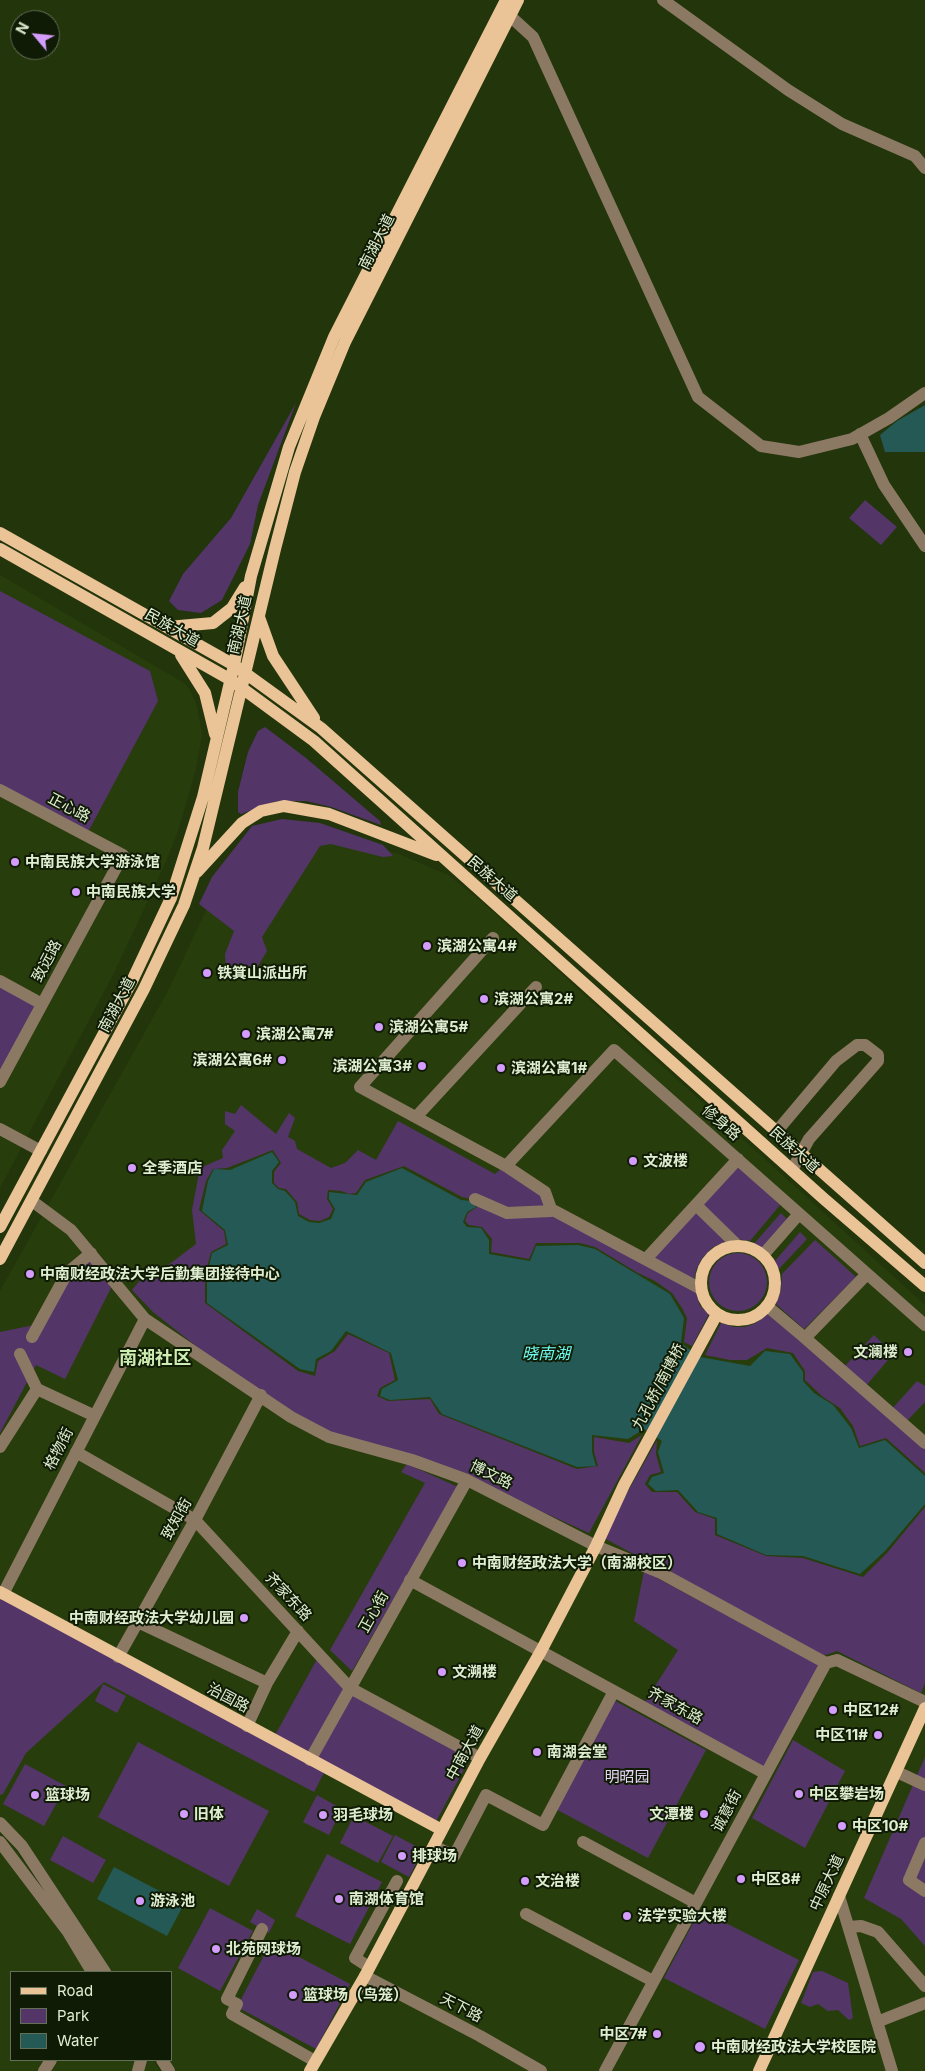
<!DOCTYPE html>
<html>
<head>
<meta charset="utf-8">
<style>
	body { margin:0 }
	#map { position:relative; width:925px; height:2071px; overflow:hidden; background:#23350b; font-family:Inter,sans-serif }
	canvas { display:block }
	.legend { position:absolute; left:10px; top:1971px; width:162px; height:90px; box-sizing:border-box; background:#101b05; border:1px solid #636f57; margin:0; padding:6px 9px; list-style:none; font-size:15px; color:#dfeed1 }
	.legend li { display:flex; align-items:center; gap:10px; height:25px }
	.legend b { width:25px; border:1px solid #636f57 }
	.north { position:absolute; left:10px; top:10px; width:50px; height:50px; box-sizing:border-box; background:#101b05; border:1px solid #636f57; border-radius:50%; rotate:298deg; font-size:14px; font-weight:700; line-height:20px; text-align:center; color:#dfeed1 }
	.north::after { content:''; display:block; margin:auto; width:18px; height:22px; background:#d49cfc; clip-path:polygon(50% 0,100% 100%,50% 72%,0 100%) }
</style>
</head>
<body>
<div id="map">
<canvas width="925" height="2071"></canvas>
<ul class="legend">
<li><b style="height:6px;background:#eac397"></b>Road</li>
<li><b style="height:14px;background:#533568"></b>Park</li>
<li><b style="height:14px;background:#245956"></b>Water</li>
</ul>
<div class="north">N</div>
</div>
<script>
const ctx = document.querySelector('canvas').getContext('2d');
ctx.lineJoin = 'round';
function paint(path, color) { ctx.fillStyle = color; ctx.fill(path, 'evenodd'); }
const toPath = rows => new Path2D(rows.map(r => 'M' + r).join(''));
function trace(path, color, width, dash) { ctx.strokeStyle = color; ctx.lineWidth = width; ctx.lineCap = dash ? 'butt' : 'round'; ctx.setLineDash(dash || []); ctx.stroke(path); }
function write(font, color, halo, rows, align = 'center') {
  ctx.font = font + ' Inter,"Noto Sans SC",sans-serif'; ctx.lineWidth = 4; ctx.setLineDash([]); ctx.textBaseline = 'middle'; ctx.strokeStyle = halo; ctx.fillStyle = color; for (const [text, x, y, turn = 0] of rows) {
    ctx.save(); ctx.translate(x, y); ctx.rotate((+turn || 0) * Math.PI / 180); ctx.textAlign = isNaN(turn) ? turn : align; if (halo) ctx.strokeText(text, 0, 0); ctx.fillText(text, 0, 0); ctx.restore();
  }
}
paint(toPath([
	[0,575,184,683,190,690,197,706,202,734,196,769,178,831,164,866,115,971,0,1188],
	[312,828,399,854,448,875,481,901,925,1305,925,2071,168,2071,162,2060,171,2060,171,1972,105,1972,0,1820,0,1291,169,989,211,900],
	[0,1833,18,1852,96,1972,11,1972,11,2060,153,2060,160,2071,0,2071]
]), '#283d0c');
paint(toPath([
	[296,403,258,505,250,544,222,600,201,613,178,610,169,601,183,574,231,518],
	[865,500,897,527,881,545,849,518],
	[0,591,150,671,158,701,88,832,0,785],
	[265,727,306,758,380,821,381,825,331,807,306,801,277,801,241,814,238,812,238,792,248,752,258,731],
	[282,819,320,823,383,845,393,856,383,857,331,844,320,846,262,937,267,951,252,976,236,978,226,969,225,954,234,931,199,904,212,877,252,826],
	[0,985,37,1005,0,1073],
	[241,1105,276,1134,289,1113,295,1118,288,1137,295,1141,297,1149,331,1168,345,1163,358,1150,376,1160,398,1121,495,1174,502,1168,541,1192,551,1211,695,1289,700,1306,709,1314,692,1346,684,1342,687,1318,682,1308,672,1293,655,1281,638,1273,595,1247,580,1243,536,1243,529,1259,491,1252,492,1239,482,1227,469,1225,465,1221,468,1213,477,1207,471,1199,462,1197,404,1166,365,1180,356,1193,349,1194,341,1191,328,1190,327,1199,333,1209,329,1217,320,1221,310,1220,299,1214,297,1202,286,1189,279,1188,274,1183,274,1172,281,1163,273,1150,227,1168,213,1169,206,1181,199,1210,224,1231,226,1244,211,1252,205,1275,205,1303,298,1371,315,1376,318,1361,335,1351,348,1334,389,1353,395,1380,380,1388,377,1396,388,1401,430,1399,439,1414,577,1469,598,1466,594,1452,594,1437,629,1443,642,1435,589,1533,463,1476,329,1433,293,1414,210,1357,153,1312,132,1290,141,1279,171,1263,196,1244,192,1210,200,1168,223,1158,222,1150,235,1131,225,1124,225,1111,235,1114],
	[737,1165,780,1205,750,1241,737,1239,700,1205],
	[696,1210,727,1241,713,1247,702,1258,696,1270,694,1281,651,1258],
	[781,1213,789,1221,762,1251,752,1246],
	[800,1232,807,1239,777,1271,774,1262],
	[815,1240,856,1277,804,1329,776,1304,781,1290,782,1274],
	[89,1252,111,1288,65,1379,36,1365,0,1433,0,1332,44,1323,67,1273],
	'709 1282a29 29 0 1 1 58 0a29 29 0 1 1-58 0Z',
	[768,1314,925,1448,925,1473,886,1438,860,1446,853,1426,840,1408,823,1397,805,1380,805,1371,793,1353,767,1348,747,1360,730,1360,705,1355,721,1323,734,1327,745,1327,756,1323],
	[874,1335,893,1354,865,1387,844,1367],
	[917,1381,925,1386,925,1402,905,1423,891,1410],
	[657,1440,656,1454,661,1472,650,1475,645,1484,652,1492,677,1492,695,1512,715,1519,715,1535,766,1556,803,1558,863,1577,887,1553,925,1507,925,1683,921,1693,837,1651,823,1656,602,1537],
	[407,1464,458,1487,352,1671,330,1650,425,1483,401,1472],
	[644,1571,819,1665,764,1768,645,1702,678,1650,634,1621],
	[0,1598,312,1765,351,1695,470,1758,432,1829,324,1773,314,1792,104,1682,26,1753,3,1794,0,1795],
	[321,1652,348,1680,309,1756,274,1737],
	[103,1684,126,1696,117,1713,95,1701],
	[606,1696,706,1750,648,1858,548,1805],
	[793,1740,845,1771,805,1848,752,1818],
	[138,1742,269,1811,229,1886,98,1817],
	[925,1757,925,1946,901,1919,864,1898],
	[25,1764,66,1786,44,1826,3,1804],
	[317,1795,342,1809,329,1835,303,1822],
	[354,1816,393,1836,378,1863,340,1843],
	[395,1835,423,1850,409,1877,381,1862],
	[63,1836,106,1860,93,1883,50,1860],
	[327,1854,382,1882,350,1944,295,1916],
	[210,1908,253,1931,220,1991,178,1968],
	[257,1909,275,1920,269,1933,250,1922],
	[700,1910,799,1960,765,2029,664,1978],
	[271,1942,350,1984,316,2049,237,2007],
	[822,1971,848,1983,853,2018,849,2020,838,2010,828,2011,818,2004,810,2007,801,2003,813,1972]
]), '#533568');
paint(toPath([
	[925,405,925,452,885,452,880,435,897,421],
	[272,1152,279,1162,272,1171,272,1183,278,1189,285,1191,295,1202,298,1216,309,1222,319,1223,331,1219,335,1209,329,1199,329,1192,357,1195,366,1182,402,1168,461,1200,471,1201,476,1207,467,1212,463,1222,467,1227,481,1228,489,1240,489,1254,530,1261,536,1246,578,1245,595,1249,670,1294,684,1318,681,1343,700,1357,750,1366,765,1351,790,1354,803,1372,803,1381,814,1393,833,1405,851,1428,859,1448,885,1440,925,1476,925,1504,885,1551,860,1574,803,1556,766,1555,717,1534,717,1518,698,1512,678,1490,656,1491,648,1484,652,1477,664,1473,658,1452,662,1441,644,1429,628,1439,592,1435,592,1452,596,1466,577,1467,442,1414,430,1397,390,1400,380,1396,382,1389,398,1380,391,1353,346,1331,331,1351,316,1359,314,1372,300,1369,207,1303,207,1276,212,1253,228,1245,225,1230,202,1211,208,1181,214,1169,230,1170],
	[114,1867,184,1904,167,1936,97,1899]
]), '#245956');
trace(toPath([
	[663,0,788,90,842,124,915,156,925,168],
	[501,11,510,16,533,37,698,397,761,446,799,452,852,439,889,418,925,393],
	[860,434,884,485,925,546],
	[0,790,123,855,0,1082],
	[493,938,360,1087,506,1166,545,1192,551,1209,701,1289],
	[0,981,42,1004],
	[416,1117,536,987],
	[0,1129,41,1151],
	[777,1131,836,1061,857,1045,865,1045,878,1055,878,1061,809,1139,792,1170],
	[506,1166,614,1050,925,1325],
	[475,1199,507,1213,551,1211],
	[32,1201,71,1230,145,1319,291,1417,329,1437,412,1460,467,1480,596,1546,661,1573,826,1663],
	[696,1205,738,1246],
	[763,1255,799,1214],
	[646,1259,738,1159],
	[767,1306,805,1338,867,1274],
	[32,1337,67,1273,91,1253],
	[805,1338,925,1443],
	[20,1354,37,1389,95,1416],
	[0,1447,37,1389],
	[76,1452,195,1520,350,1688,480,1758],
	[410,1580,766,1774],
	[3,1594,145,1319],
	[138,1622,267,1683],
	[118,1657,195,1520,261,1395],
	[247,1726,267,1683,298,1631],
	[310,1760,467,1480],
	[897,1772,925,1785],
	[0,1823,22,1846,105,1972],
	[0,1842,68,1932,92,1972],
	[583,1842,696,1903],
	[925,1843,909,1880,925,1891],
	[434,1846,454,1856,486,1795,543,1825,614,1691],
	[839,1896,892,2071],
	[526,1914,653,1981],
	[849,1927,861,1926,878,1932,925,1986],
	[262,1929,227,1999,237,2004,232,2014,315,2061],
	[369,1967,355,1958,397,1881],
	[365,1976,480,2036,541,2071],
	[877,2022,925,2003],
	[162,2060,169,2071],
	[44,2071,51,2060],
	[138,2071,141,2060],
	[605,2071,826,1663,837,1660,925,1702]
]), '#8c7964', 12);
trace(toPath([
	[0,533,234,665,321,728,925,1263],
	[0,549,231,680,314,741,823,1198,925,1286],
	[259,617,273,656,314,718],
	[168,627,213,623,232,608,245,587],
	[181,655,205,693,215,734],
	[197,872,242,823,261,811,284,806,329,814,436,855],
	[0,1227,132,981,171,898,203,797,234,665,251,576,289,447,334,337,506,0],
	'701 1283a37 37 0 1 1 74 0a37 37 0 1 1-74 0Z',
	[0,1259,144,989,184,905,203,848,275,549,295,472,314,417,345,342,518,0],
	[0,1592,442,1830],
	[310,2071,365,1976,480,1758,541,1651,596,1546,624,1485,717,1314],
	[759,2071,925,1708]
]), '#eac397', 12);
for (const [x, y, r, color] of [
	[15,862,5,"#d49cfc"],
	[76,892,5,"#d49cfc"],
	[427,946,5,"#d49cfc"],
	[207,973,5,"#d49cfc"],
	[484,999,5,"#d49cfc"],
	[379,1027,5,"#d49cfc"],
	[246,1034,5,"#d49cfc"],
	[282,1060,5,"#d49cfc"],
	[422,1066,5,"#d49cfc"],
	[501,1068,5,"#d49cfc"],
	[633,1161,5,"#d49cfc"],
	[132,1168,5,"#d49cfc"],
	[30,1274,5,"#d49cfc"],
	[908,1352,5,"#d49cfc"],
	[462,1563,5,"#d49cfc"],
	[244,1618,5,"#d49cfc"],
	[442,1672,5,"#d49cfc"],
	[833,1710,5,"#d49cfc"],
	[878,1735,5,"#d49cfc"],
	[537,1752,5,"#d49cfc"],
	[799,1794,5,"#d49cfc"],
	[35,1795,5,"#d49cfc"],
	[184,1814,5,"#d49cfc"],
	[704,1814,5,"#d49cfc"],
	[323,1815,5,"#d49cfc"],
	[842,1826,5,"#d49cfc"],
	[402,1856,5,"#d49cfc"],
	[741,1879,5,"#d49cfc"],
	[525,1881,5,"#d49cfc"],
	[339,1899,5,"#d49cfc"],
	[140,1901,5,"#d49cfc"],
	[627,1916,5,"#d49cfc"],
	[216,1949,5,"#d49cfc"],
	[293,1995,5,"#d49cfc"],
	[657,2034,5,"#d49cfc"],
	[700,2047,6,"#d49cfc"]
]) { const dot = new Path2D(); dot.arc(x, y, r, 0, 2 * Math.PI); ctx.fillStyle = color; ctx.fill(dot); trace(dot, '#101b05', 2); }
write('15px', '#dfeed1', '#101b05', [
	["南湖大道",377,242,-63],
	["南湖大道",240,625,-77],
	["民族大道",172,628,30],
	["正心路",69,808,28],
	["民族大道",492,879,41],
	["致远路",47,961,-62],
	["南湖大道",117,1005,-62],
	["修身路",721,1123,41],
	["民族大道",794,1150,42],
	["九孔桥/南博桥",659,1387,-62],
	["格物街",59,1449,-63],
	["博文路",491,1475,26],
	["致知街",177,1519,-61],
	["齐家东路",288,1597,47],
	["正心街",374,1612,-61],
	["治国路",228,1698,28],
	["齐家东路",675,1706,29],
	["中南大道",465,1753,-61],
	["诚意街",727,1811,-62],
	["中原大道",827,1883,-65],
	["天下路",461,2008,27]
]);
write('bold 15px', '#dfeed1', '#101b05', [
	["中南民族大学游泳馆",25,862],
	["中南民族大学",86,892],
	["滨湖公寓4#",437,946],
	["铁箕山派出所",217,973],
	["滨湖公寓2#",494,999],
	["滨湖公寓5#",389,1027],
	["滨湖公寓7#",256,1034],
	["滨湖公寓6#",272,1060,"right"],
	["滨湖公寓3#",412,1066,"right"],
	["滨湖公寓1#",511,1068],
	["文波楼",643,1161],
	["全季酒店",142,1168],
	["中南财经政法大学后勤集团接待中心",40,1274],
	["文澜楼",898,1352,"right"],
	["中南财经政法大学（南湖校区）",472,1563],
	["中南财经政法大学幼儿园",234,1618,"right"],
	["文溯楼",452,1672],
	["中区12#",843,1710],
	["中区11#",868,1735,"right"],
	["南湖会堂",547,1752],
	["中区攀岩场",809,1794],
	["篮球场",45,1795],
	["旧体",194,1814],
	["文潭楼",694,1814,"right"],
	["羽毛球场",333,1815],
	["中区10#",852,1826],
	["排球场",412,1856],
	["中区8#",751,1879],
	["文治楼",535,1881],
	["南湖体育馆",349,1899],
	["游泳池",150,1901],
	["法学实验大楼",637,1916],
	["北苑网球场",226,1949],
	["篮球场（鸟笼）",303,1995],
	["中区7#",647,2034,"right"],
	["中南财经政法大学校医院",711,2047]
], 'left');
write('15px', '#e8d5f7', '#101b05', [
	["明昭园",627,1777]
]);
write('italic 16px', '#6efdf5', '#101b05', [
	["晓南湖",546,1354]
]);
write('bold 18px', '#ceedb1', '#101b05', [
	["南湖社区",155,1359]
]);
</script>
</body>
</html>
